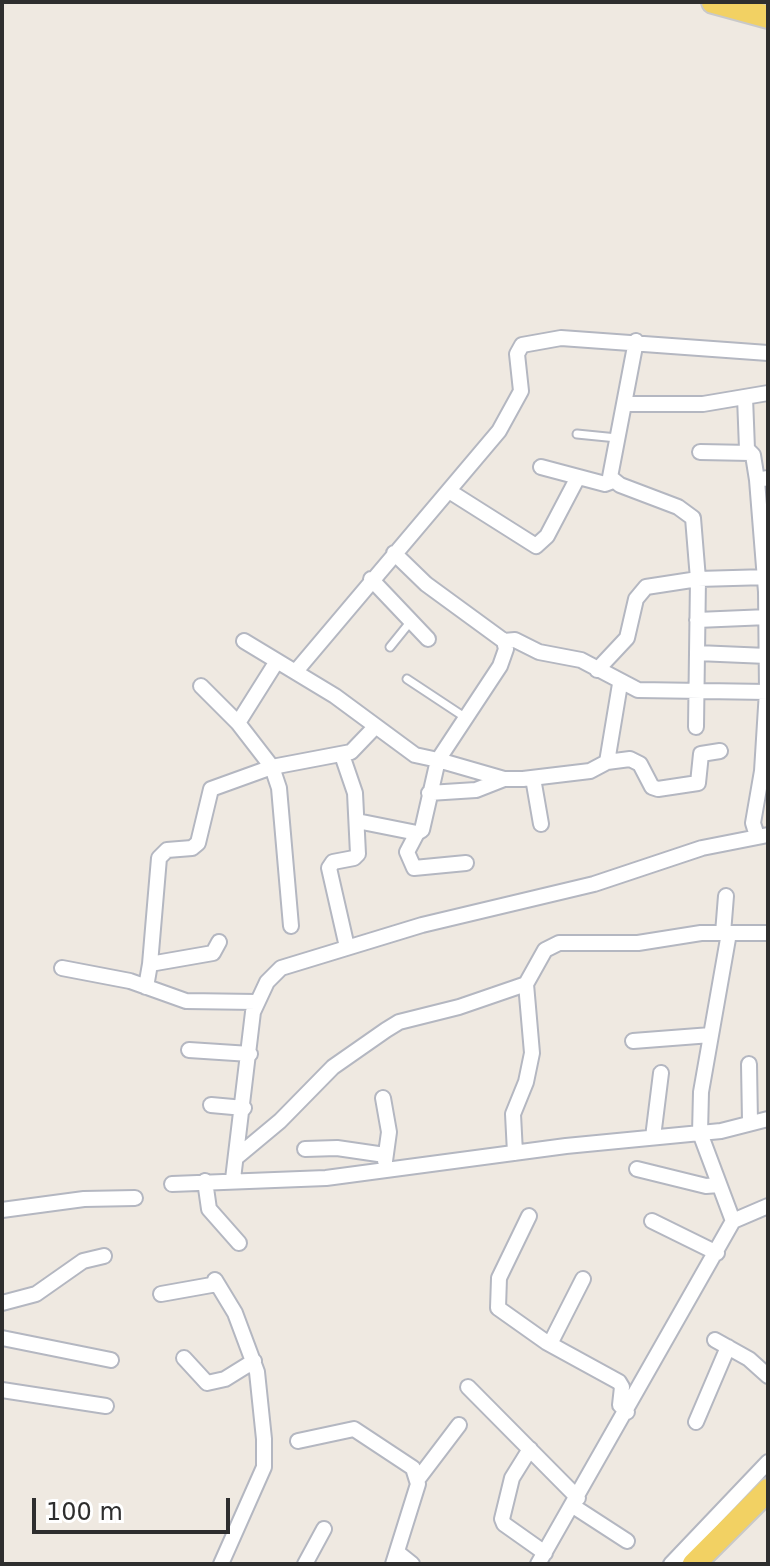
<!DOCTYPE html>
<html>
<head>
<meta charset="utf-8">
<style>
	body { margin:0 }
	#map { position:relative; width:770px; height:1566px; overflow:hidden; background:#efe9e1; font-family:"DejaVu Sans",sans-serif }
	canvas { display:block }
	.frame { position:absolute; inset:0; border:4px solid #2e2e2e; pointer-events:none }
	.scale { position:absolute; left:32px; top:1498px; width:198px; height:36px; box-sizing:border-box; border:4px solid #2e2e2e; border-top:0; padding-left:10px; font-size:24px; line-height:28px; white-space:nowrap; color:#2e2e2e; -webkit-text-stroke:6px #fff; paint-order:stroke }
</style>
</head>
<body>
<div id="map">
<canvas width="770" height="1566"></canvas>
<div class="frame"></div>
<div class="scale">100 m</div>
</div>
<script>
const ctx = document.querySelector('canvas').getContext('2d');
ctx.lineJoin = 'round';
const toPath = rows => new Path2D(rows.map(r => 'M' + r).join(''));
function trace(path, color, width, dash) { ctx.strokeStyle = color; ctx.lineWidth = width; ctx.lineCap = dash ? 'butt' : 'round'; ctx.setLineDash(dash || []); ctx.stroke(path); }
const lane = toPath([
	[577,434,617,438],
	[390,647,411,621],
	[407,679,466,718]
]);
const street = toPath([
	[636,341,610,477,620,485,678,507,693,518,698,579,696,727],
	[745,397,747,449,753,455,757,480],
	[625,404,703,404,768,393],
	[700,452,751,453],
	[541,467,605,484,613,481],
	[449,491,536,546,547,536,578,477],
	[371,579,428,639],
	[697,620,768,617],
	[244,641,335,696,415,755,438,760,500,666,506,649,504,641,426,584,394,553],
	[504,641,515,640,539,652,581,660,638,690,768,692],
	[697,653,767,656],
	[297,670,499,431,521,391,517,354,522,345,561,338,768,353],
	[597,670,627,638,636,599,646,587,698,579,768,577],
	[201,686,238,723,272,767,279,788,291,926],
	[238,723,277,661],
	[342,755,355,793,358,854,354,858,333,862,329,868,347,947],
	[607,762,620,684],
	[533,778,541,824],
	[429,793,476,790,504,779],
	[357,821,417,833,422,830,438,760,504,779,523,779,590,771,607,762,630,759,640,764,652,787,658,789,698,783,701,754,720,751],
	[417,833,407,852,414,868,466,863],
	[757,836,753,823,762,771,767,691,766,592,757,480,768,478],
	[723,933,726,896],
	[150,964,159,858,167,850,192,848,198,843,211,789,272,767,351,752,375,727],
	[62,968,130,981,186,1001,256,1002],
	[146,987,150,964,213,953,219,942],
	[633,1041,711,1035],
	[189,1050,250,1054],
	[749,1064,750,1122],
	[383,1098,389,1132,385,1161],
	[211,1105,244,1108],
	[653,1137,661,1073],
	[305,1149,337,1148,385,1155],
	[515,1153,513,1114,526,1082,532,1053,526,984,545,950,559,943,638,943,701,933,768,933],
	[238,1156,280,1121,333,1067,386,1030,399,1022,459,1007,526,984],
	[637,1169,706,1186,719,1185],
	[233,1179,253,1012,267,982,281,968,422,925,594,884,702,848,768,835],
	[205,1181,209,1209,239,1243],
	[172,1184,326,1178,566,1146,721,1131,768,1119],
	[2,1210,84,1199,135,1198],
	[529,1216,499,1278,498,1308,546,1342,619,1382,622,1387,620,1405,627,1412],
	[652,1221,717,1253],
	[733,1221,768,1206],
	[215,1280,235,1313,257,1372,264,1439,264,1467,221,1564],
	[161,1294,217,1284],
	[2,1303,36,1294,83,1261,104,1256],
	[2,1338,111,1360],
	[715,1340,749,1359,768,1376],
	[550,1344,583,1279],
	[184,1358,207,1383,225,1379,254,1361],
	[468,1387,578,1498],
	[2,1390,106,1406],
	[696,1422,728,1347],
	[298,1441,354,1429,413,1468,418,1484,393,1564],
	[530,1449,512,1478,502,1519,504,1524,545,1553],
	[418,1479,459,1425],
	[573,1506,627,1541],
	[397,1552,412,1564],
	[305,1564,324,1529],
	[538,1564,733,1221,700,1133,701,1092,729,933],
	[671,1564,768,1462]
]);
const primary = toPath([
	[713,2,768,17],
	[694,1564,768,1490]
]);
trace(lane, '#b4b7c1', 11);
trace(street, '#b4b7c1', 18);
trace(primary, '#c9c9c9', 26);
trace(lane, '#fff', 7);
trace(street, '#fff', 14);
trace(primary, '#f2d163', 22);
</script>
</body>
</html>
